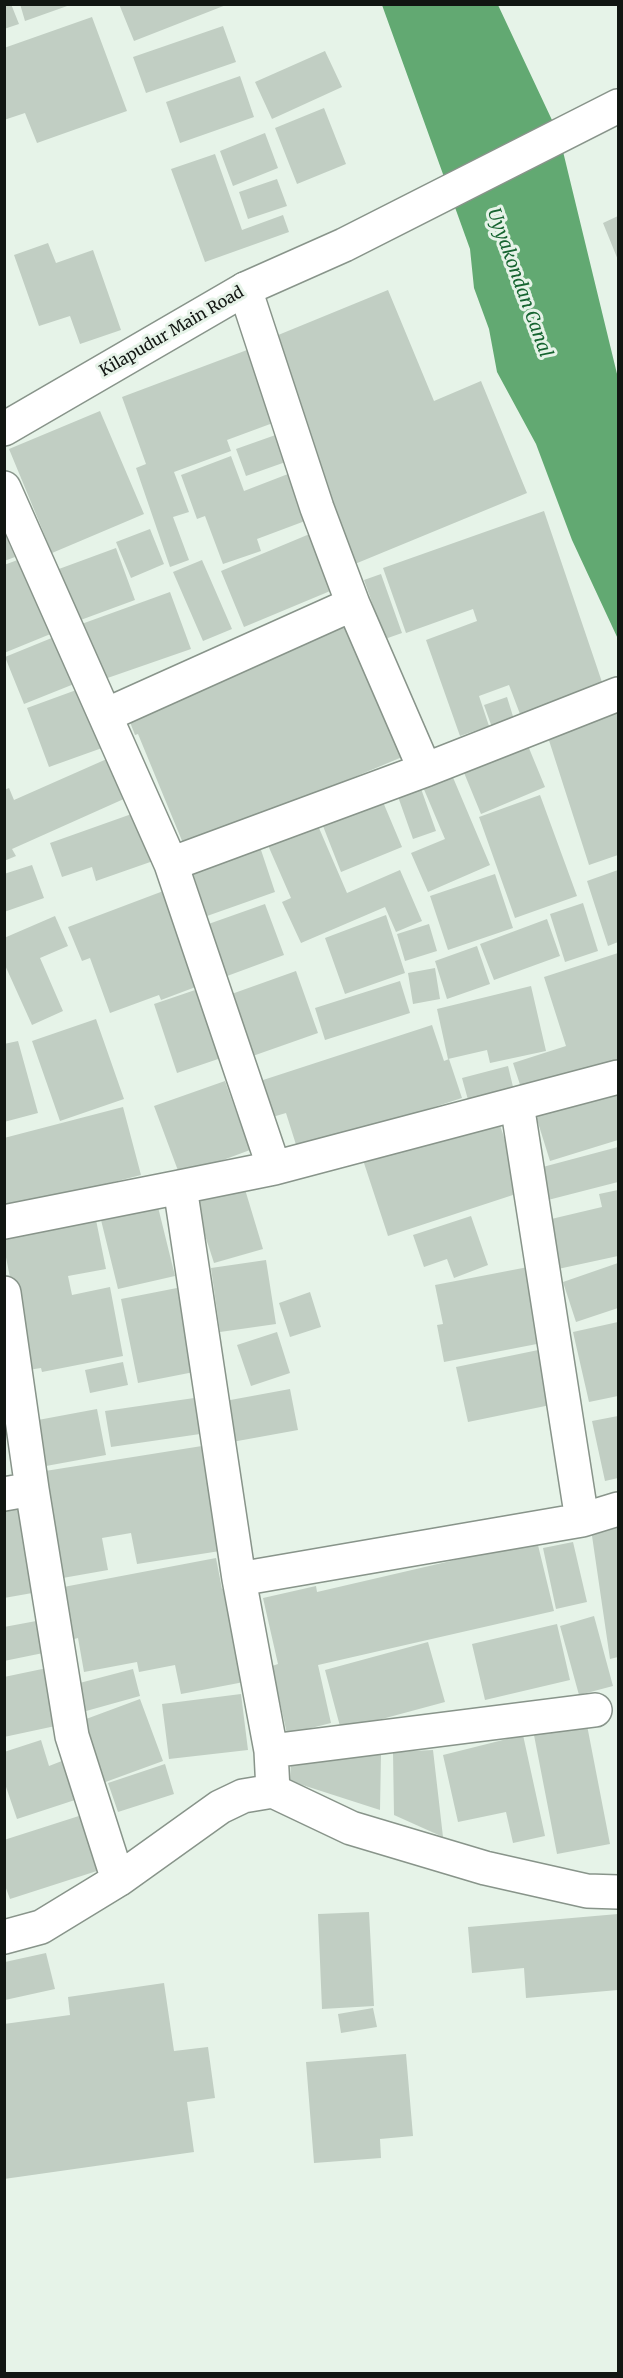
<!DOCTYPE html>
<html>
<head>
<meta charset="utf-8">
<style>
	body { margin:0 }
	#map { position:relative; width:623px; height:2378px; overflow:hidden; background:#e6f3e8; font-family:Merriweather,serif }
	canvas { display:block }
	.frame { position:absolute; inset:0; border:6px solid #111612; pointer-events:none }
</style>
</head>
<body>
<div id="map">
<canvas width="623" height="2378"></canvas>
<div class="frame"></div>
</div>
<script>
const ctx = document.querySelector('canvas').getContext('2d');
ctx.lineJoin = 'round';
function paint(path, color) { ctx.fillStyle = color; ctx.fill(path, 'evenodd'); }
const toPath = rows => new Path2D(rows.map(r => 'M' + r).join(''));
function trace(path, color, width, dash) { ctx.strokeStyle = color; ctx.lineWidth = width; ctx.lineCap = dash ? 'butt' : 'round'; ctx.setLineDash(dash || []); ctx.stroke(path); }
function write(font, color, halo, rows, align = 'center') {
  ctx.font = font + ' Merriweather,serif'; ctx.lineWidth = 6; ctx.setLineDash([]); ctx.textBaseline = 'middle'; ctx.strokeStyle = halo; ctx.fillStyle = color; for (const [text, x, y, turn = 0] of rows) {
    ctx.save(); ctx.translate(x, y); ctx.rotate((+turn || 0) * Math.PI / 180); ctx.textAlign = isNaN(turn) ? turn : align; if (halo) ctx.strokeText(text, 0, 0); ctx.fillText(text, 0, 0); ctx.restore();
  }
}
paint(toPath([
	[382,5,498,5,559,135,618,378,618,639,572,540,536,444,497,372,489,329,474,288,470,249]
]), '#62a972');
paint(toPath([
	[4,4,11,4,19,24,4,29],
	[20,4,70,4,70,5,25,21],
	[119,4,226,4,226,5,134,41],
	[92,17,127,111,37,143,25,113,4,120,4,48],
	[223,26,236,62,146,93,133,57],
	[325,51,342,87,272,119,255,82],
	[240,76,254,117,180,143,166,102],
	[324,108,346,164,297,184,275,128],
	[265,133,278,168,233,186,220,151],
	[215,154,242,230,283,215,289,232,205,262,171,169],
	[277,179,287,206,248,219,239,192],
	[618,216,618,260,603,223],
	[48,243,56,263,93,250,121,330,80,344,70,316,39,326,14,255],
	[388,290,434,401,481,381,527,493,350,566,266,340],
	[255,347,281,420,227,440,231,451,174,472,189,512,173,517,189,560,170,567,136,468,146,464,122,397],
	[100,411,144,514,52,553,9,449],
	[284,432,294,459,246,476,236,449],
	[231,456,244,491,288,474,305,521,257,539,261,551,223,564,205,516,197,519,181,475],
	[544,511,603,685,520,714,509,685,479,696,489,726,460,736,426,640,477,621,473,609,406,633,383,568],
	[150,529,164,564,131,578,116,542],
	[4,532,15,557,4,561],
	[312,533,335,589,244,627,221,571],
	[116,548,135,600,67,625,48,573],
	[23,558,53,633,4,653,4,565],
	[202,560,232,629,203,641,173,572],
	[381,574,402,633,385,639,364,580],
	[170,592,191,649,96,682,76,626],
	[353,623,407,755,185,848,138,734,135,735,128,717],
	[59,635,79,682,24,704,5,657],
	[79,689,102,748,49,767,27,708],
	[507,697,516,726,494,733,484,705],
	[618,703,618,855,589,865,545,728],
	[524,736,545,787,481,814,460,763],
	[109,758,126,798,12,849,16,856,4,861,4,790,9,788,14,800],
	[449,768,490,865,428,892,411,853,445,839,420,780],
	[419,783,436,831,413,839,396,791],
	[540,795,577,896,515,918,479,817],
	[383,802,402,847,341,872,323,826],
	[140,811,156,860,96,881,92,867,62,877,50,843],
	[316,821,347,893,400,870,422,921,396,932,385,907,301,943,282,902,291,898,267,843],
	[258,841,275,892,207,916,190,864],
	[32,865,44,898,4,912,4,874],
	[618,870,618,942,608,946,587,881],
	[495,874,513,928,448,950,430,896],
	[166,890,201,985,161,1000,159,995,110,1013,90,958,82,961,68,927],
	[583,903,598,951,565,962,550,914],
	[265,904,284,955,219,979,200,927],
	[386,915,405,973,345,994,325,938],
	[55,916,68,946,40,958,63,1011,32,1025,4,963,4,938],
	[547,919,560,956,494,980,480,944],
	[429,924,437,951,405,961,397,934],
	[477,946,490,984,447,999,435,961],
	[618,953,618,1067,524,1097,513,1063,566,1046,544,977],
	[435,968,440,999,413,1004,408,973],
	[296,971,318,1033,247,1058,226,996],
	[400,981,410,1013,325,1040,315,1008],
	[531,986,546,1051,490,1063,487,1050,448,1059,437,1009],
	[201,988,224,1057,177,1073,154,1004],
	[96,1019,124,1099,60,1121,32,1041],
	[432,1025,444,1061,449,1059,462,1098,298,1151,286,1113,269,1118,257,1082],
	[18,1041,38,1113,4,1122,4,1044],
	[508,1066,515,1095,470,1107,462,1078],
	[225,1081,250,1150,180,1176,154,1106],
	[618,1087,618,1140,550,1161,535,1113],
	[123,1107,141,1175,4,1210,4,1138],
	[497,1116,522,1192,388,1236,363,1160],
	[618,1147,618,1182,548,1200,539,1168],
	[244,1186,263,1249,214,1263,194,1201],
	[618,1190,618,1256,558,1269,547,1220,602,1207,599,1194],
	[158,1207,175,1276,118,1289,101,1220],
	[95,1215,106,1269,68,1276,72,1295,110,1287,123,1356,42,1372,41,1368,28,1370,4,1247,4,1232],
	[471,1216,488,1265,454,1278,447,1259,424,1267,413,1235],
	[266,1260,276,1324,220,1332,211,1268],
	[618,1263,618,1308,576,1322,563,1282],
	[528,1267,542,1343,444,1362,437,1325,443,1324,435,1285],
	[177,1288,194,1372,138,1383,121,1299],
	[310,1292,321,1327,290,1337,279,1303],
	[618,1322,618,1396,589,1402,573,1332],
	[277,1332,290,1373,251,1386,237,1345],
	[548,1348,560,1403,468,1422,456,1367],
	[123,1362,128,1385,90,1393,85,1370],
	[290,1389,298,1430,232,1442,225,1401],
	[201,1397,207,1433,111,1447,105,1411],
	[97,1409,106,1455,46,1466,38,1420],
	[618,1416,618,1478,605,1481,592,1421],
	[202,1446,220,1551,137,1564,131,1533,102,1538,108,1570,57,1579,39,1472],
	[21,1497,38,1592,4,1598,4,1500],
	[618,1525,618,1657,610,1659,591,1529],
	[537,1541,554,1611,318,1665,331,1723,287,1734,272,1666,278,1664,263,1598,316,1586,317,1592],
	[573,1542,587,1602,556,1609,543,1548],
	[216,1558,222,1589,226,1588,244,1682,181,1694,175,1665,139,1672,137,1662,84,1672,78,1638,63,1642,53,1589],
	[594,1616,613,1686,579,1695,560,1626],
	[47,1619,53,1651,4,1661,4,1627],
	[557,1624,570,1680,485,1700,472,1644],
	[428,1642,445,1702,341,1730,325,1670],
	[47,1668,60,1725,4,1737,4,1677],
	[133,1669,140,1696,79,1713,72,1685],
	[241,1694,248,1750,169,1759,162,1704],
	[140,1699,163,1761,100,1784,78,1722],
	[586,1720,610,1844,557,1854,533,1730],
	[523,1735,545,1836,513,1843,506,1812,458,1822,443,1755],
	[41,1740,49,1766,67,1759,81,1798,17,1819,4,1781,4,1752],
	[433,1750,443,1837,394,1815,393,1752],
	[381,1754,380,1810,290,1781,291,1761],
	[165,1764,174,1794,118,1812,108,1783],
	[82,1815,100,1870,10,1899,4,1883,4,1840],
	[369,1912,374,2006,322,2009,318,1914],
	[618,1914,618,1990,526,1998,524,1968,472,1973,468,1927],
	[46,1953,55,1989,5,2000,5,1962],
	[164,1983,174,2051,208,2047,215,2098,187,2102,194,2152,4,2179,4,2024,70,2015,68,1997],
	[373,2008,377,2027,341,2033,338,2014],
	[406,2054,413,2136,380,2139,381,2158,314,2163,306,2062]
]), '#c1cec3');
const minor = toPath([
	[245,289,317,508,353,604,425,770],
	[4,488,171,864,274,1168,180,1187,239,1579,271,1751,273,1791],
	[106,715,353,604],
	[171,864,425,770,618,694],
	[517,1104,582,1520],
	[274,1168,618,1077],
	[4,1222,180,1187],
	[4,1293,32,1489,72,1736,118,1880],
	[4,1494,32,1489],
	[239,1579,582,1520,618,1509],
	[271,1751,595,1710],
	[4,1937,41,1927,118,1880,220,1807,243,1796,273,1791,351,1828,485,1868,587,1891,618,1892]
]);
const tertiary = toPath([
	[4,429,245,289,344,245,618,106]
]);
trace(minor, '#88948a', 36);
trace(tertiary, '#88948a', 36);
trace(minor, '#fff', 33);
trace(tertiary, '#fff', 33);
write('16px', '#111612', '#e6f3e8', [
	["Kilapudur Main Road",172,332,-30]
]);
write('italic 18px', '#166430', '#e6f3e8', [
	["Uyyakondan Canal",519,283,70]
]);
</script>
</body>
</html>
